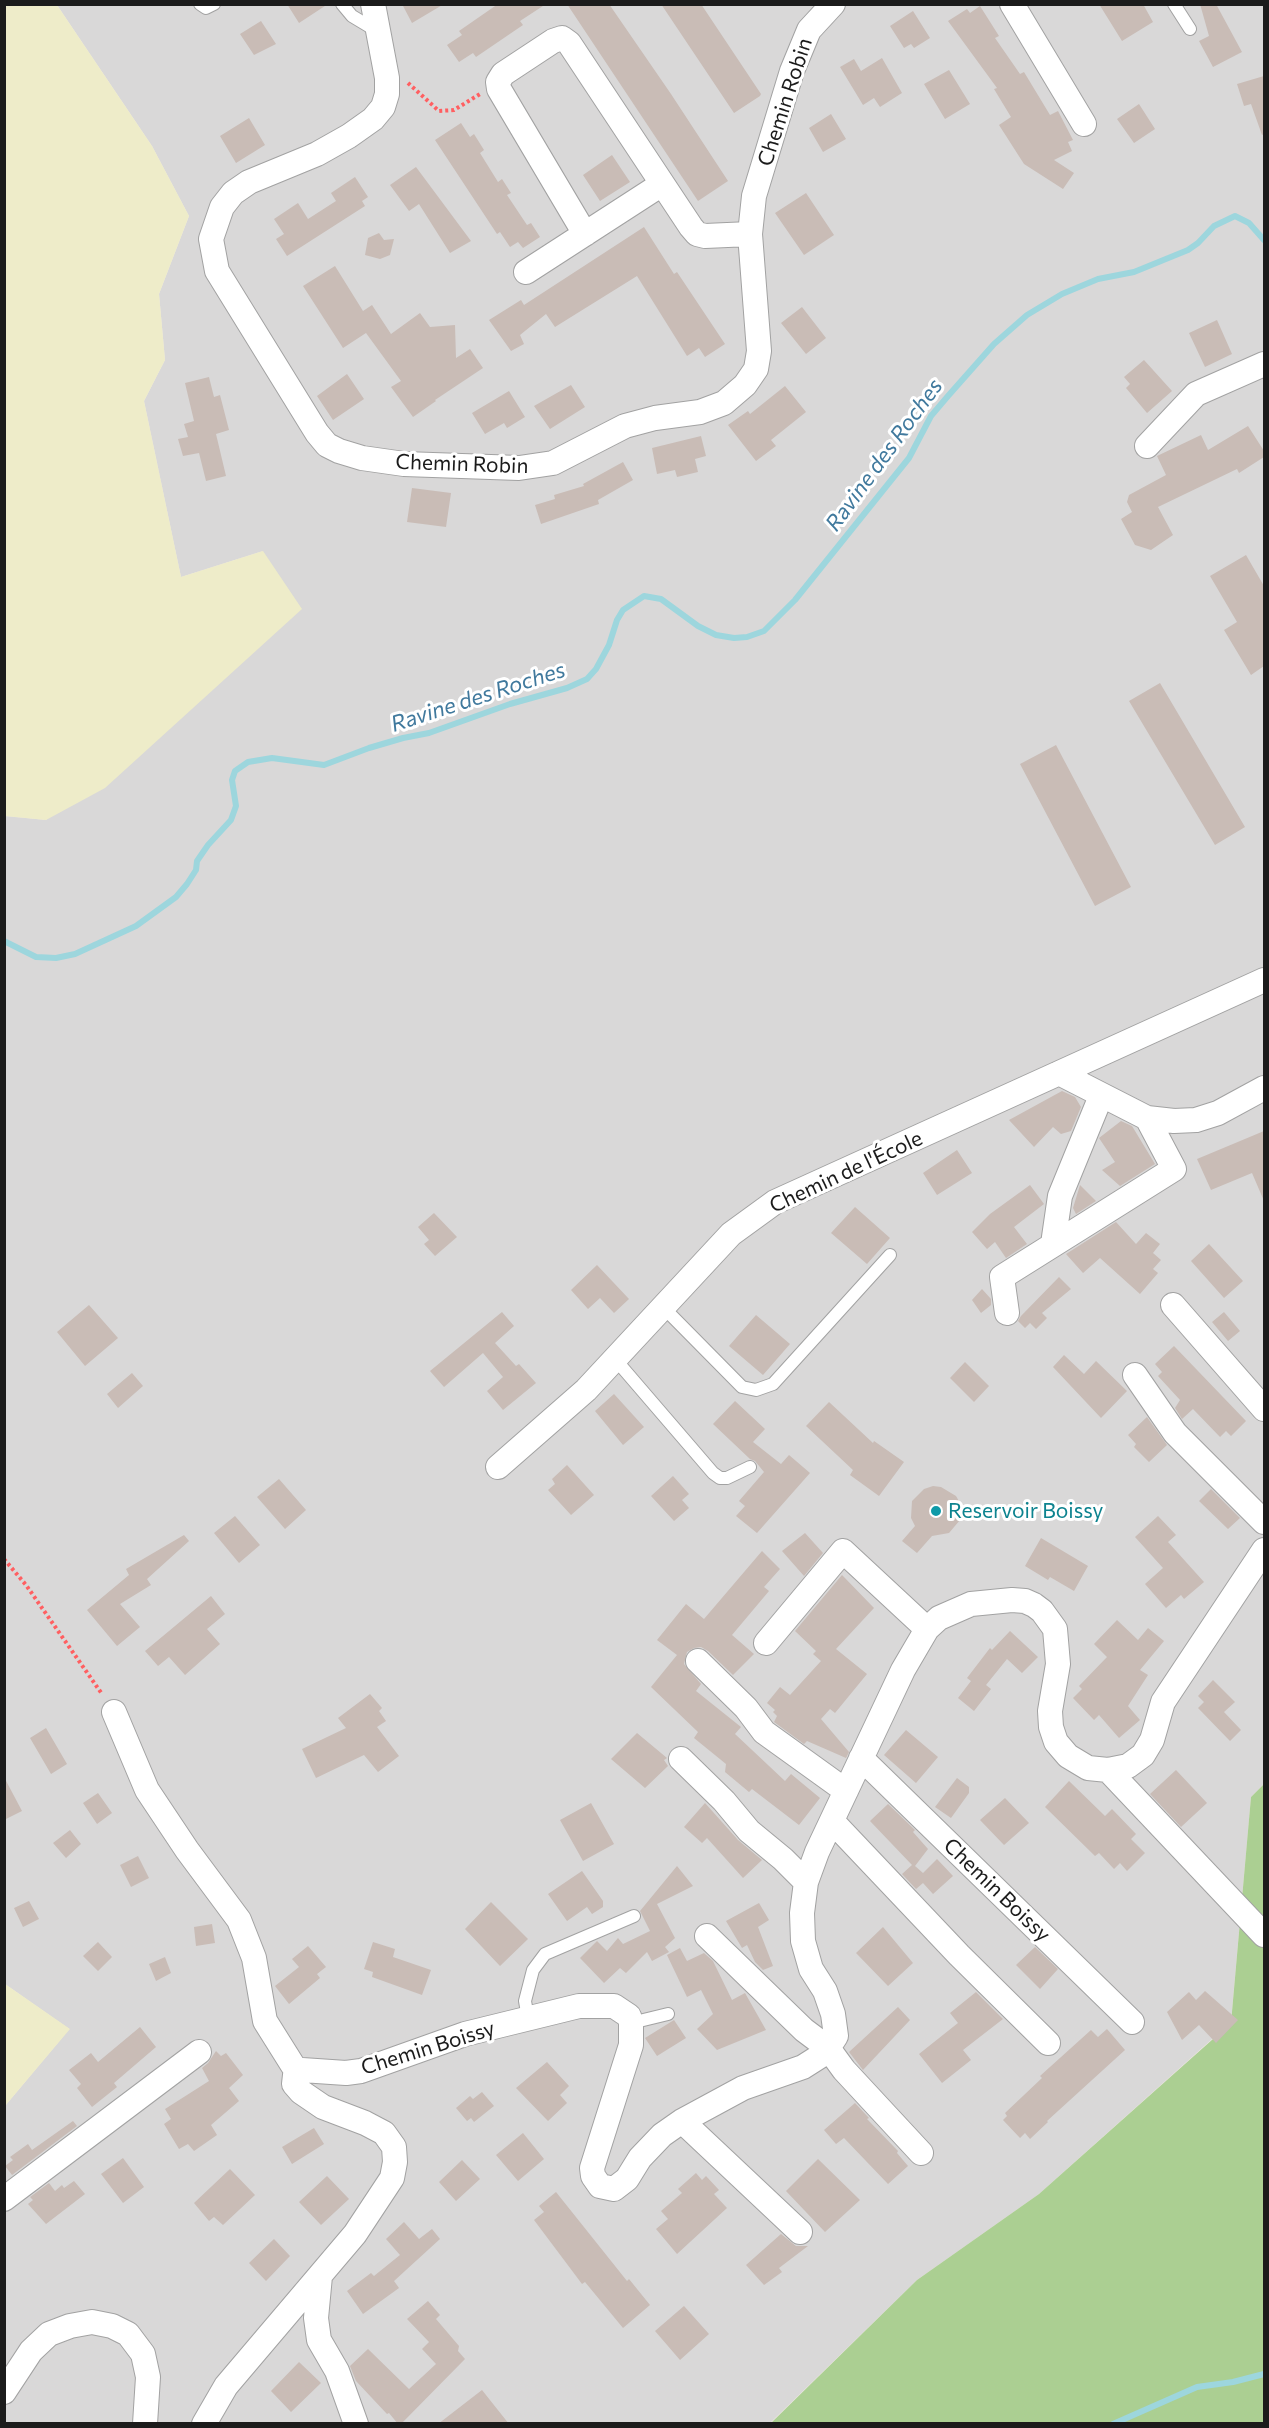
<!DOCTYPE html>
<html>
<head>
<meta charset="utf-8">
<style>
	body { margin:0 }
	#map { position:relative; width:1269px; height:2428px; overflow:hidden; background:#ede7e0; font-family:Commissioner,sans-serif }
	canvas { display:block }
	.frame { position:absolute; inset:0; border:6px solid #1b1b1b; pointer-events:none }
</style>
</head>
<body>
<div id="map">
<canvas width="1269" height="2428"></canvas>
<div class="frame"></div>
</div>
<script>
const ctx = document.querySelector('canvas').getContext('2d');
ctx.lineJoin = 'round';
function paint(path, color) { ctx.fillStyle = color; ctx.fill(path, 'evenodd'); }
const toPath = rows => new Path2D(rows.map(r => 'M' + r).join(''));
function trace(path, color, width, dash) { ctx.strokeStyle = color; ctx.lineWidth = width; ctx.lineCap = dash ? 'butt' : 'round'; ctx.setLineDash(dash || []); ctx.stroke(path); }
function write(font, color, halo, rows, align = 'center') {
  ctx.font = font + ' Commissioner,sans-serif'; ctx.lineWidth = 6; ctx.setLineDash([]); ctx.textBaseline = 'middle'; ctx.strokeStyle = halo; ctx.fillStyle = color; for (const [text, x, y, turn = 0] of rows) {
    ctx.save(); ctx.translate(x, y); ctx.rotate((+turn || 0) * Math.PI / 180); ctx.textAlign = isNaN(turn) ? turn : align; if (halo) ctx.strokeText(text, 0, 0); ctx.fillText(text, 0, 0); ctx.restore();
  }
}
paint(toPath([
	[57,5,1264,5,1264,1784,1251,1797,1231,2022,1039,2194,917,2280,770,2423,5,2424,5,2106,69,2029,5,1984,5,816,46,820,263,551,181,577,144,401,165,360,159,294,189,216,152,146]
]), '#d9d8d8');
paint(toPath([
	[5,4,57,5,152,146,189,216,159,294,165,360,144,401,181,577,263,551,302,609,105,788,46,820,5,816],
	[5,1984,70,2029,5,2106]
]), '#eeecc9');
paint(toPath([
	[1264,1784,1264,2423,770,2424,917,2280,1039,2194,1231,2023,1251,1797]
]), '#abcf92');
trace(toPath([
	[4,941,36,957,56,958,75,954,136,926,176,897,187,884,196,870,197,861,208,845,231,820,236,806,232,780,235,771,248,762,272,758,324,765,369,748,403,738,429,733,510,704,567,688,587,679,596,669,609,645,617,620,623,610,644,596,661,599,698,626,716,635,734,638,747,637,764,631,795,600,909,458,931,416,948,396,994,344,1027,315,1062,294,1098,279,1134,272,1188,250,1198,243,1214,226,1235,216,1249,223,1264,240],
	[1113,2424,1197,2387,1233,2382,1264,2374]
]), '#9dd6dd', 6);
paint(toPath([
	[287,4,328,4,299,23],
	[402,4,444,4,412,23],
	[498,4,546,4,520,21,523,25,476,57,473,53,459,62,447,45,462,35,459,31],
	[567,4,609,4,671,94,728,181,698,201],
	[661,4,701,4,761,94,760,96,734,113],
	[1099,4,1143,4,1153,22,1122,41],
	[1200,4,1216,4,1242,52,1213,67,1199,41,1209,36],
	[980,6,999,36,995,38,1020,74,1024,72,1050,115,1058,111,1073,140,1068,142,1072,151,1054,160,1074,173,1063,189,1024,164,999,125,1011,117,994,89,997,88,948,21,967,9,970,13],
	[913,11,930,38,914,48,911,44,904,48,890,26],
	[261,21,276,44,254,55,240,34],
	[882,58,902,93,880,107,874,98,863,105,840,67,854,59,861,71],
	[949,70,970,104,945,119,924,84],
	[1264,76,1264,134,1262,135,1251,104,1244,106,1237,84],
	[1139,104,1155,129,1134,143,1117,119],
	[831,114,846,139,823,152,809,128],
	[249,118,265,145,236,163,220,136],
	[461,123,470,137,474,134,484,150,480,153,498,182,502,179,511,193,507,195,527,225,531,223,540,237,523,248,518,242,510,247,500,232,497,234,435,140],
	[612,155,630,182,600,201,583,175],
	[416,167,471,241,450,253,419,204,409,211,390,185],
	[355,177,368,197,362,201,365,206,287,256,276,239,284,234,274,219,298,203,308,219,336,201,331,193],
	[806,193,834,235,804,255,775,213],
	[644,227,674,274,677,272,725,344,705,357,699,348,687,356,637,276,555,327,546,314,520,335,524,344,511,351,489,320,521,300,524,305],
	[379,233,384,240,394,239,390,255,380,259,365,255,368,238],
	[335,266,363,311,372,305,391,334,420,313,430,327,455,325,456,358,470,349,483,368,435,400,436,401,413,417,391,387,401,381,366,333,343,348,303,286],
	[802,307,826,338,806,354,781,323],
	[1217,320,1232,354,1205,367,1189,333],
	[1144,360,1172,391,1147,413,1126,388,1130,384,1124,377],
	[347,374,364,399,333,420,317,396],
	[209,377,214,397,220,395,229,430,216,434,226,476,206,481,199,453,183,456,178,439,188,437,184,424,194,421,185,383],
	[571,385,585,407,550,429,534,406],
	[785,386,806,412,771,440,776,446,756,461,728,425,748,411,750,414],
	[509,391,525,417,507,428,504,423,485,434,472,413],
	[1248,426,1264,451,1264,457,1239,473,1237,469,1158,507,1173,535,1151,550,1135,545,1121,519,1132,512,1127,502,1129,495,1166,475,1157,456,1201,435,1208,450],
	[701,436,706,456,695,459,698,472,677,477,675,470,657,474,652,448],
	[623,462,633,480,598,500,599,504,541,524,535,505,555,499,554,495,584,486,583,484],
	[412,488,451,493,446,527,407,522],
	[1246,555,1264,586,1264,666,1251,675,1224,630,1237,622,1210,576],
	[1160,683,1245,827,1215,845,1129,701],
	[1056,745,1131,887,1095,906,1020,764],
	[1062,1091,1075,1097,1081,1107,1071,1131,1061,1134,1053,1127,1034,1147,1009,1120],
	[1121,1121,1132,1126,1155,1164,1120,1186,1102,1170,1115,1162,1099,1138],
	[1264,1131,1264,1201,1252,1173,1211,1190,1197,1159],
	[957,1150,972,1173,937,1195,923,1173],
	[1030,1185,1044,1204,1014,1227,1027,1244,1006,1258,995,1242,987,1249,972,1232,990,1214],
	[1080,1185,1096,1201,1076,1214,1073,1208],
	[855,1207,890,1238,867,1264,831,1233],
	[434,1213,457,1237,435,1256,424,1244,429,1240,418,1227],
	[1116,1222,1136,1244,1146,1233,1160,1244,1153,1253,1161,1260,1153,1269,1158,1273,1140,1294,1100,1258,1083,1273,1066,1254],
	[1209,1244,1243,1281,1224,1298,1191,1261],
	[597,1265,629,1299,614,1313,600,1298,588,1309,571,1290],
	[1059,1277,1071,1289,1042,1313,1047,1318,1036,1329,1030,1323,1025,1328,1018,1321,1021,1316],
	[982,1289,991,1299,991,1305,981,1313,972,1300],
	[89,1305,118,1338,85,1366,57,1332],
	[502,1312,514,1326,495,1343,516,1366,519,1364,536,1383,503,1410,487,1391,503,1377,483,1353,444,1387,430,1371],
	[1224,1312,1240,1331,1228,1341,1212,1322],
	[756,1315,790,1344,763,1375,729,1346],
	[1174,1346,1246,1421,1231,1436,1226,1431,1220,1437,1193,1409,1182,1419,1175,1408,1180,1400,1158,1376,1162,1372,1155,1364],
	[1064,1355,1084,1374,1096,1361,1127,1391,1101,1418,1053,1367],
	[965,1362,989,1386,974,1402,950,1378],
	[132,1373,143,1386,118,1408,107,1394],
	[614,1394,644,1427,623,1445,595,1411],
	[735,1401,765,1429,753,1442,781,1464,789,1455,810,1473,757,1533,736,1516,745,1506,739,1501,764,1472,755,1461,750,1459,713,1424],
	[829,1402,873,1443,874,1441,904,1462,879,1496,850,1475,853,1470,806,1426],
	[1147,1417,1167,1445,1149,1462,1134,1447,1136,1444,1128,1435],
	[567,1465,594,1495,571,1515,548,1490,555,1484,552,1479],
	[673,1476,689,1494,682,1500,689,1508,674,1521,651,1496],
	[279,1479,306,1510,285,1529,257,1497],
	[933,1486,941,1487,956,1496,960,1503,960,1520,949,1533,932,1536,917,1553,902,1541,915,1526,911,1518,912,1501,924,1489],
	[1211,1489,1240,1518,1228,1529,1199,1501],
	[235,1516,260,1545,239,1563,214,1533],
	[1158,1516,1176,1535,1168,1542,1204,1582,1184,1599,1181,1595,1166,1608,1145,1584,1163,1568,1135,1537],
	[805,1533,823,1553,804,1576,782,1551],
	[184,1535,189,1541,147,1579,151,1585,120,1604,140,1627,117,1646,87,1610,129,1575,126,1569],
	[1041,1538,1088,1566,1074,1591,1050,1577,1048,1580,1025,1566],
	[762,1551,780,1569,764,1587,769,1591,732,1635,754,1654,733,1675,708,1651,701,1647,694,1648,687,1652,684,1664,701,1684,696,1691,741,1727,735,1734,785,1781,791,1774,820,1798,799,1825,752,1789,749,1792,725,1772,726,1764,694,1738,698,1732,651,1687,677,1655,657,1640,686,1604,704,1619],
	[842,1575,874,1608,836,1649,867,1674,835,1713,830,1709,821,1719,849,1752,846,1758,807,1741,804,1744,774,1722,777,1716,773,1712,775,1710,767,1703,780,1687,790,1695,821,1661,813,1654,816,1651,795,1631],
	[211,1596,225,1614,207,1629,220,1644,185,1675,169,1657,158,1666,145,1651],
	[1117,1620,1138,1640,1148,1628,1164,1641,1140,1670,1148,1675,1128,1706,1140,1720,1119,1738,1099,1715,1094,1720,1073,1698,1082,1689,1079,1686,1107,1657,1094,1644],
	[1010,1631,1038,1657,1022,1673,1007,1659,986,1685,991,1689,974,1711,958,1698,971,1681,967,1678,990,1648,992,1650],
	[1213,1680,1235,1702,1224,1712,1241,1730,1230,1741,1198,1708,1204,1702,1198,1696],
	[370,1694,382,1708,379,1711,386,1721,377,1727,399,1756,378,1772,364,1755,316,1778,302,1749,346,1728,338,1718],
	[46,1728,67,1764,51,1774,30,1738],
	[906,1730,938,1757,916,1783,884,1755],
	[637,1733,667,1758,664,1760,668,1766,645,1788,611,1759],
	[1176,1770,1207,1803,1181,1827,1150,1794],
	[4,1777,22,1811,4,1820],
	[957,1778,969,1787,969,1793,951,1818,935,1807],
	[1069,1781,1105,1816,1112,1809,1136,1834,1131,1839,1145,1853,1127,1871,1120,1863,1114,1869,1099,1853,1095,1856,1045,1807],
	[98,1793,112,1813,97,1824,83,1803],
	[1005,1798,1029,1823,1004,1845,980,1820],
	[591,1803,614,1844,583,1861,560,1820],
	[705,1803,738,1840,762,1860,743,1878,707,1838,702,1843,684,1827],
	[888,1804,915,1830,913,1832,928,1849,915,1866,923,1873,937,1859,953,1876,933,1894,923,1883,916,1889,902,1874,912,1865,870,1821],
	[70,1830,81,1844,66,1858,53,1843],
	[138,1856,149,1878,131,1887,120,1865],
	[677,1866,693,1886,657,1904,675,1938,665,1947,669,1952,652,1961,647,1952,626,1973,620,1968,604,1983,580,1958,597,1941,607,1951,618,1938,623,1944,650,1931,640,1911],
	[582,1871,603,1901,603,1907,592,1914,587,1907,567,1921,548,1894],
	[29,1901,39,1919,23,1927,14,1908],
	[491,1902,528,1939,500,1966,465,1929],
	[759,1903,769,1920,758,1927,773,1966,763,1970,755,1962,747,1945,742,1948,726,1921],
	[212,1924,215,1943,196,1946,194,1927],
	[883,1927,913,1963,888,1986,856,1953],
	[98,1942,112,1957,98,1971,83,1956],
	[373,1942,395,1949,393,1957,431,1970,422,1995,372,1977,373,1972,364,1969],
	[308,1946,326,1967,317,1974,320,1978,289,2004,275,1986,299,1967,292,1959],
	[1035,1947,1058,1969,1040,1989,1016,1965],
	[680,1948,687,1961,704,1953,713,1961,732,2000,745,1993,766,2030,717,2050,697,2029,713,2014,701,1990,687,1997,667,1955],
	[165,1957,171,1973,156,1981,149,1964],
	[1205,1991,1238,2020,1216,2043,1199,2025,1182,2040,1167,2012,1189,1992,1196,2000],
	[976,1992,1003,2019,963,2050,971,2060,942,2083,919,2054,958,2023,950,2013],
	[898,2007,910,2020,863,2070,849,2052],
	[674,2020,686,2038,657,2056,645,2038],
	[140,2027,156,2047,114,2083,117,2087,92,2107,77,2088,81,2084,69,2070,91,2053,98,2062],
	[1107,2029,1125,2050,1047,2121,1048,2122,1030,2139,1025,2133,1020,2138,1003,2120,1007,2116,1005,2113,1042,2078,1040,2076,1091,2030,1098,2037],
	[216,2051,221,2056,226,2053,243,2075,229,2088,239,2101,211,2125,217,2135,194,2151,188,2144,179,2149,164,2124,171,2119,165,2109,209,2081,202,2068,208,2063],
	[547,2062,569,2086,560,2095,567,2103,548,2121,516,2088],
	[482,2092,494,2106,474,2122,471,2118,467,2121,456,2108,470,2096,473,2099],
	[855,2103,869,2118,867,2119,898,2151,897,2153,908,2166,888,2184,844,2138,836,2144,824,2130],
	[73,2121,77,2126,12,2175,5,2166,13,2160,10,2157,28,2144,32,2150],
	[314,2128,324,2144,292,2164,282,2147],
	[523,2133,544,2159,518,2181,496,2155],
	[123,2158,144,2187,123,2203,101,2174],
	[818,2159,860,2200,825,2232,786,2191],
	[462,2160,480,2179,456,2201,439,2182],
	[230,2169,255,2195,223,2225,214,2217,209,2221,194,2203],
	[696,2173,702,2180,706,2176,719,2190,714,2194,727,2208,677,2254,656,2229,668,2219,661,2211,682,2193,678,2189],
	[327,2176,349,2199,321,2225,299,2202],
	[74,2181,85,2194,46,2224,28,2204,33,2200,30,2197,49,2183,55,2191,62,2185,64,2188],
	[556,2192,627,2281,629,2279,650,2305,623,2328,585,2282,582,2284,534,2220,544,2212,539,2206],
	[404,2222,419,2239,432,2229,440,2239,394,2281,399,2288,363,2314,347,2291,371,2273,374,2276,400,2255,386,2239],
	[781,2234,796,2246,808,2246,779,2268,782,2272,764,2285,746,2265],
	[274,2239,290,2256,266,2281,249,2263],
	[428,2301,440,2315,436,2319,459,2346,458,2351,465,2359,401,2424,398,2424,389,2413,387,2414,356,2381,350,2366,368,2349,409,2389,436,2364,422,2349,429,2342,407,2319],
	[684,2306,709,2334,680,2360,655,2331],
	[299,2362,321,2383,291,2412,271,2391],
	[482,2390,509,2424,438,2424]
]), '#c9bcb6');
const service = toPath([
	[200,4,206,8,214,4],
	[342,4,352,16,377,31],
	[1174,4,1190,29],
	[663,1307,742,1387,756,1390,773,1384,890,1255],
	[615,1359,713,1473,720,1478,727,1478,750,1467],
	[528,2018,525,2001,533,1970,545,1954,634,1916],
	[631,2023,668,2014]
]);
const minor = toPath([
	[373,4,387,78,387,94,383,107,373,119,349,136,317,154,249,182,233,193,222,207,211,239,217,271,317,433,327,445,339,451,362,458,404,464,519,468,553,463,625,426,655,418,700,412,724,403,745,385,756,369,759,351,750,234,754,196,792,71,809,30,833,4],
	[1012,4,1084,124],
	[585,234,499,89,498,82,503,74,553,41,562,38,569,43,691,227,697,234,705,236,750,234],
	[526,272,662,184],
	[1147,446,1196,394,1264,364],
	[1059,1073,1147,1118,1174,1121,1196,1120,1218,1113,1264,1088],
	[1053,1244,1060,1196,1101,1096],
	[1173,1305,1264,1409],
	[1007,1313,1002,1277,1174,1169,1147,1118],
	[1135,1375,1175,1433,1264,1522],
	[498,1467,586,1390,731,1234,775,1202,1264,980],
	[766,1643,843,1551,927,1629],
	[698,1661,746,1708,764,1732,846,1791],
	[114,1712,147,1790,187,1850,239,1920,254,1958,265,2021,297,2072],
	[861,1758,1132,2022],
	[681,1759,724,1801,749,1831,783,1859,806,1882],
	[1108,1770,1264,1935],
	[832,1821,959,1955,1048,2043],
	[707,1936,804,2030,828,2048,844,2070,921,2153],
	[682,2121,800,2232],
	[4,2199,199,2052],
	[320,2276,316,2318,319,2340,337,2371,356,2424],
	[4,2392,31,2351,49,2334,70,2326,92,2322,112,2326,128,2334,143,2354,148,2377,145,2424],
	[204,2424,226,2386,355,2234,392,2178,395,2162,394,2147,384,2133,365,2123,323,2107,301,2092,294,2084,295,2075,297,2072,302,2070,346,2073,361,2071,465,2034,579,2006,614,2006,629,2016,631,2023,631,2045,592,2168,593,2176,600,2186,614,2189,627,2179,640,2158,662,2135,682,2121,743,2088,803,2067,825,2053,836,2036,833,2014,825,1991,811,1969,803,1941,802,1913,806,1882,817,1852,903,1670,927,1629,939,1618,971,1604,1012,1600,1025,1601,1034,1605,1042,1611,1055,1629,1058,1664,1050,1711,1051,1727,1056,1742,1068,1756,1088,1768,1108,1770,1128,1766,1143,1755,1152,1740,1163,1702,1264,1550]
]);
trace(service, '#a2a2a2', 14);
trace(minor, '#a2a2a2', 26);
trace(toPath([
	[408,83,439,111,454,110,480,94],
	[4,1559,26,1585,102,1694]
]), '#ff5f61', 4, [3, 3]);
trace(service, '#fff', 12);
trace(minor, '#fff', 24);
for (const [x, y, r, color] of [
	[936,1511,6,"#0f9aa8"]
]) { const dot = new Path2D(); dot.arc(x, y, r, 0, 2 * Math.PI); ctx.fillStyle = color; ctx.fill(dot); trace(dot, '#fff', 2); }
write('21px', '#1b1b1b', '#fff', [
	["Chemin Robin",785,102,-72],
	["Chemin Robin",462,464,2],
	["Chemin de l'École",846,1172,-25],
	["Chemin Boissy",997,1890,44],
	["Chemin Boissy",428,2048,-17]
]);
write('21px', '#0d838f', '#fff', [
	["Reservoir Boissy",948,1511]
], 'left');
write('italic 22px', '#40799d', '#fff', [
	["Ravine des Roches",884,455,-54],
	["Ravine des Roches",478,697,-18]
]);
</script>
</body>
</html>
